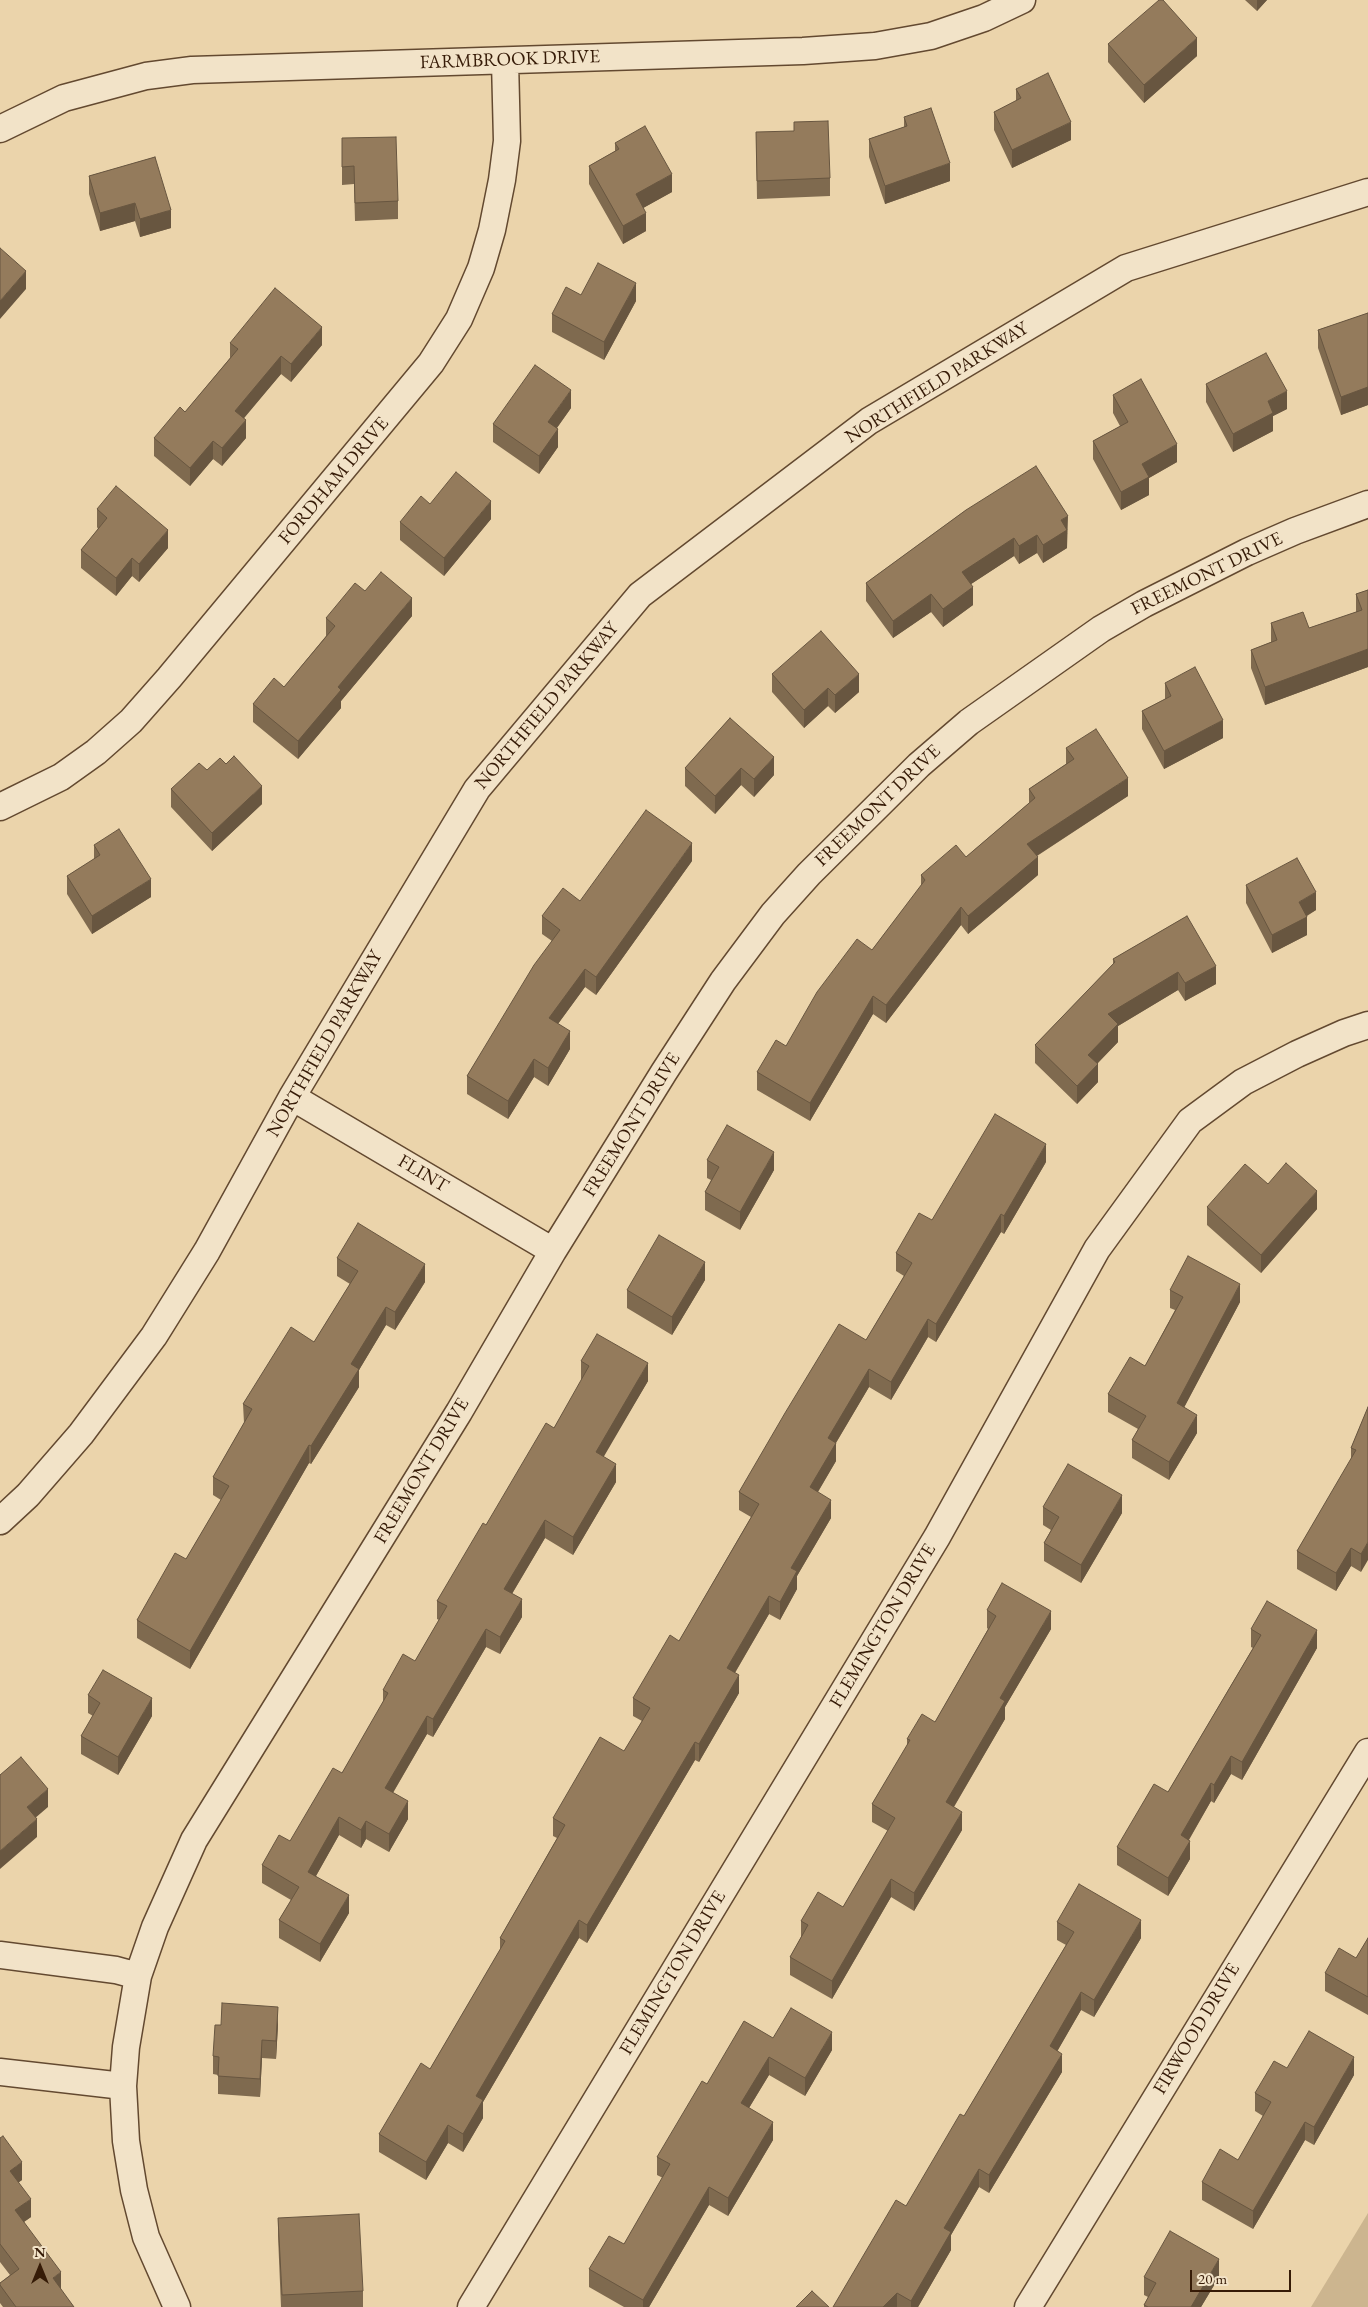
<!DOCTYPE html>
<html>
<head>
<meta charset="utf-8">
<style>
	body { margin:0 }
	#map { position:relative; width:1368px; height:2307px; overflow:hidden; background:#ebd4ab; font-family:"EB Garamond",serif }
	canvas { display:block }
	.north { position:absolute; left:15px; top:2242px; width:50px; height:50px; -webkit-text-stroke:4px #f2e3c8; paint-order:stroke; rotate:0deg; font-size:14px; font-weight:700; line-height:20px; text-align:center; color:#361b07 }
	.north::after { content:''; display:block; margin:auto; width:18px; height:22px; background:#361b07; clip-path:polygon(50% 0,100% 100%,50% 72%,0 100%) }
	.scale { position:absolute; left:1190px; top:2270px; width:101px; height:22px; box-sizing:border-box; border:2px solid #361b07; border-top:0; padding-left:6px; font-size:15px; line-height:18px; white-space:nowrap; color:#361b07; -webkit-text-stroke:4px #f2e3c8; paint-order:stroke }
</style>
</head>
<body>
<div id="map">
<canvas width="1368" height="2307"></canvas>
<div class="north">N</div>
<div class="scale">20 m</div>
</div>
<script>
const ctx = document.querySelector('canvas').getContext('2d');
ctx.lineJoin = 'round';
function paint(path, color) { ctx.fillStyle = color; ctx.fill(path, 'evenodd'); }
const toPath = rows => new Path2D(rows.map(r => 'M' + r).join(''));
function trace(path, color, width, dash) { ctx.strokeStyle = color; ctx.lineWidth = width; ctx.lineCap = dash ? 'butt' : 'round'; ctx.setLineDash(dash || []); ctx.stroke(path); }
function write(font, color, halo, rows, align = 'center') {
  ctx.font = font + ' "EB Garamond",serif'; ctx.lineWidth = 4; ctx.setLineDash([]); ctx.textBaseline = 'middle'; ctx.strokeStyle = halo; ctx.fillStyle = color; for (const [text, x, y, turn = 0] of rows) {
    ctx.save(); ctx.translate(x, y); ctx.rotate((+turn || 0) * Math.PI / 180); ctx.textAlign = isNaN(turn) ? turn : align; if (halo) ctx.strokeText(text, 0, 0); ctx.fillText(text, 0, 0); ctx.restore();
  }
}
paint(toPath([
	[1368,2213,1368,2307,1311,2307]
]), '#ccb58f');
const street = toPath([
	[0,129,64,98,146,76,192,70,803,51,875,46,931,36,984,18,1022,0],
	[0,807,61,777,96,752,131,721,169,678,431,363,459,319,481,268,492,230,502,180,507,141,505,61],
	[292,1097,553,1251],
	[0,1521,28,1495,81,1434,154,1336,207,1251,292,1097,477,789,640,595,869,421,1126,268,1368,192],
	[0,1955,116,1970,138,1976],
	[0,2072,123,2086],
	[177,2307,146,2237,134,2190,126,2141,123,2086,126,2047,138,1976,155,1927,194,1840,459,1412,553,1251,664,1072,723,981,773,914,809,874,919,765,969,722,1101,629,1144,604,1247,552,1295,531,1368,504],
	[471,2307,937,1537,1097,1249,1190,1121,1243,1082,1297,1054,1344,1033,1368,1025],
	[1028,2307,1368,1752]
]);
trace(street, '#634930', 29);
trace(street, '#f2e3c8', 26);
paint(toPath([
	[1245,0,1267,0,1257,11],
	[1108,44,1197,56,1144,103,1108,62],
	[1016,89,1071,140,1012,168,994,130,994,112,1016,101],
	[904,117,950,181,885,204,869,157,869,139,904,127],
	[756,132,830,178,830,196,757,199],
	[342,138,398,201,398,219,355,221,354,184,342,185],
	[615,143,672,192,643,208,646,231,623,244,589,184,589,166,615,151],
	[155,157,171,228,140,237,135,221,100,231,89,194,89,176],
	[581,295,636,301,604,360,552,332,552,314],
	[1368,313,1368,405,1341,415,1318,348,1318,330],
	[230,343,322,345,291,382,281,374,243,418,246,438,222,466,213,459,190,486,154,456,154,438,185,412,230,358],
	[1206,384,1287,409,1273,416,1273,431,1233,452,1206,402],
	[1113,395,1177,462,1149,478,1149,495,1121,510,1093,459,1093,441,1120,426,1113,413],
	[571,408,557,428,558,447,539,474,493,442,493,424],
	[430,504,491,519,444,576,400,540,400,522],
	[97,509,168,548,139,582,132,576,116,596,81,568,81,550,98,529,97,527],
	[966,510,1068,534,1067,534,1067,548,1043,563,1037,553,1019,564,1014,556,971,584,973,605,943,627,931,612,893,638,866,601,866,583],
	[1368,590,1368,667,1265,705,1251,668,1251,650,1271,642,1271,623,1309,628,1356,612,1356,594],
	[365,591,412,616,341,701,341,708,298,759,253,722,253,704,284,687,326,636,326,618],
	[772,674,859,692,835,713,828,706,804,728,772,692],
	[1165,683,1223,738,1164,769,1142,729,1142,711,1165,699],
	[730,718,774,775,754,797,741,785,715,814,685,786,685,768],
	[1066,748,1128,796,1037,856,1038,875,968,934,961,925,886,1023,873,1014,810,1121,757,1090,757,1072,786,1046,872,950,921,886,921,875,966,857,1029,803,1029,789,1066,764],
	[226,764,262,804,212,851,171,807,171,789,207,770],
	[94,845,151,897,92,934,67,894,67,876,94,859],
	[692,861,596,995,585,987,558,1024,570,1049,548,1086,534,1077,508,1119,467,1094,467,1076,552,941,542,934,542,916,580,901],
	[1246,885,1316,910,1307,916,1307,935,1272,953,1246,903],
	[1187,916,1216,984,1185,1001,1178,990,1118,1026,1118,1042,1098,1063,1098,1082,1077,1104,1035,1063,1035,1045,1113,964,1113,959],
	[707,1160,774,1170,740,1230,705,1210,705,1192,711,1180,707,1178],
	[1046,1162,1004,1234,1001,1232,936,1342,928,1337,891,1400,869,1387,836,1443,836,1461,818,1492,831,1518,797,1576,797,1589,780,1620,769,1614,735,1673,739,1693,699,1762,695,1760,587,1943,579,1938,483,2102,483,2118,463,2152,448,2143,426,2180,379,2152,379,2134,430,2069,500,1950,500,1938,557,1838,553,1836,553,1818,624,1751,642,1721,633,1716,633,1698,679,1641,751,1517,739,1510,739,1492,866,1340,904,1276,896,1271,896,1253,932,1220],
	[1268,1184,1317,1209,1261,1273,1207,1225,1207,1207],
	[337,1258,425,1282,395,1330,386,1325,359,1370,359,1387,311,1464,309,1463,190,1669,137,1638,137,1620,186,1559,221,1500,213,1495,213,1477,244,1423,243,1404,314,1342,350,1284,337,1276],
	[705,1280,672,1335,627,1308,627,1290],
	[1170,1290,1240,1302,1184,1407,1197,1433,1169,1480,1132,1458,1132,1440,1138,1429,1108,1412,1108,1394,1145,1366,1175,1310,1170,1308],
	[581,1361,648,1381,603,1456,616,1482,573,1555,545,1538,512,1594,522,1617,500,1654,486,1647,433,1737,427,1734,393,1793,408,1819,389,1852,366,1839,361,1848,339,1835,316,1876,349,1913,320,1962,279,1938,279,1920,291,1900,262,1883,262,1865,290,1841,342,1773,383,1703,383,1690,415,1661,439,1620,437,1619,437,1601,486,1525,554,1428,582,1380,581,1379],
	[1368,1407,1361,1572,1351,1566,1336,1591,1297,1569,1297,1551,1351,1460,1351,1448],
	[1043,1507,1122,1513,1081,1583,1044,1561,1044,1543,1051,1530,1043,1525],
	[987,1610,1051,1629,1005,1707,1005,1719,954,1807,962,1830,914,1911,891,1897,832,1999,790,1975,790,1957,801,1937,801,1921,843,1907,888,1831,872,1822,872,1804,907,1746,907,1739,935,1722,988,1629,987,1628],
	[1251,1629,1317,1648,1242,1780,1231,1774,1214,1803,1211,1801,1189,1840,1190,1859,1168,1896,1117,1865,1117,1847,1168,1792,1253,1648,1251,1647],
	[88,1695,152,1716,118,1775,81,1754,81,1736,93,1716,88,1713],
	[1057,1922,1141,1938,1094,2017,1081,2010,1057,2051,1062,2072,989,2193,979,2187,951,2235,951,2250,918,2307,833,2307,906,2206,964,2116,1066,1945,1057,1940],
	[1368,1938,1368,2015,1325,1991,1325,1973,1356,1958],
	[221,2025,278,2025,276,2059,262,2058,260,2097,218,2094,218,2075,213,2074,213,2056],
	[773,2038,832,2050,805,2096,769,2075,749,2108,773,2140,728,2216,709,2205,649,2307,624,2307,589,2287,589,2269,624,2244,663,2178,657,2175,657,2157,707,2084],
	[1287,2068,1354,2075,1314,2145,1305,2140,1253,2229,1202,2200,1202,2182,1238,2160,1263,2116,1255,2111,1255,2093],
	[0,2138,22,2180,18,2182,31,2217,24,2222,61,2290,74,2307,3,2307,0,2303,0,2283,10,2275,0,2262],
	[278,2218,363,2291,363,2307,281,2307,278,2236],
	[1144,2277,1219,2277,1201,2307,1144,2307,1144,2305,1148,2297,1144,2295]
]), '#7f6a4f');
paint(toPath([
	[1257,0,1267,0,1257,11],
	[1197,38,1197,56,1144,103,1144,85],
	[1071,122,1071,140,1012,168,1012,150],
	[950,163,950,181,885,204,885,186],
	[672,174,672,192,636,212,636,194],
	[135,203,135,221,100,231,100,213],
	[171,210,171,228,140,237,140,219],
	[646,213,646,231,623,244,623,226],
	[26,271,26,289,0,319,0,301],
	[636,283,636,301,604,360,604,342],
	[322,327,322,345,291,382,291,364],
	[281,356,281,374,235,429,235,411],
	[1368,387,1368,405,1341,415,1341,397],
	[571,390,571,408,548,440,548,422],
	[1287,391,1287,409,1273,416,1273,431,1233,452,1233,434,1268,401],
	[246,420,246,438,222,466,222,448],
	[558,429,558,447,539,474,539,456],
	[213,441,213,459,190,486,190,468],
	[1177,444,1177,462,1149,478,1149,495,1121,510,1121,492,1142,464],
	[491,501,491,519,444,576,444,558],
	[1068,516,1067,548,1043,563,1043,545,1061,520],
	[168,530,168,548,139,582,139,564],
	[1037,535,1037,553,1019,564,1019,546],
	[1014,538,1014,556,962,590,962,572],
	[132,558,132,576,116,596,116,578],
	[973,587,973,605,943,627,943,609],
	[931,594,931,612,893,638,893,621],
	[412,598,412,616,341,701,341,708,298,759,298,741,338,687],
	[1368,649,1368,667,1265,705,1265,687],
	[859,674,859,692,835,713,835,695],
	[828,688,828,706,804,728,804,710],
	[1223,720,1223,738,1164,769,1164,751],
	[774,757,774,775,754,797,754,779],
	[741,768,741,785,715,814,715,796],
	[1128,778,1128,796,1027,862,1027,844],
	[262,786,262,804,212,851,212,833],
	[692,843,692,861,596,995,596,977],
	[1038,857,1038,875,968,934,968,916],
	[151,879,151,897,92,934,92,916],
	[1316,892,1316,910,1299,920,1299,902],
	[961,907,961,925,886,1023,886,1005],
	[1307,917,1307,935,1272,953,1272,935],
	[1216,966,1216,984,1185,1001,1185,983],
	[585,969,585,987,549,1036,549,1018],
	[1178,972,1178,990,1118,1026,1118,1042,1088,1073,1088,1055,1108,1014],
	[873,996,873,1014,810,1121,810,1103],
	[570,1031,570,1049,548,1086,548,1068],
	[534,1059,534,1077,508,1119,508,1101],
	[1098,1064,1098,1082,1077,1104,1077,1086],
	[1046,1144,1046,1162,1004,1234,1004,1216],
	[774,1152,774,1170,740,1230,740,1212],
	[1317,1191,1317,1209,1261,1273,1261,1255],
	[1001,1214,1001,1232,936,1342,936,1324],
	[705,1262,705,1280,672,1335,672,1317],
	[425,1264,425,1282,395,1330,395,1312],
	[1240,1284,1240,1302,1177,1421,1177,1403],
	[386,1307,386,1325,359,1370,359,1387,311,1464,311,1446,351,1364],
	[928,1319,928,1337,891,1400,891,1382],
	[648,1363,648,1381,596,1470,596,1452],
	[869,1369,869,1387,828,1456,828,1438],
	[1197,1415,1197,1433,1169,1480,1169,1462],
	[836,1443,836,1461,810,1505,810,1487],
	[309,1445,309,1463,190,1669,190,1651],
	[616,1464,616,1482,573,1555,573,1537],
	[1122,1495,1122,1513,1081,1583,1081,1565],
	[831,1500,831,1518,797,1576,797,1589,780,1620,780,1602,791,1568],
	[545,1520,545,1538,504,1607,504,1589],
	[1368,1542,1368,1560,1361,1572,1361,1554],
	[1351,1548,1351,1566,1336,1591,1336,1573],
	[769,1596,769,1614,727,1686,727,1668],
	[522,1599,522,1617,500,1654,500,1637],
	[1051,1611,1051,1629,1005,1707,1005,1719,946,1820,946,1802,1000,1698],
	[486,1629,486,1647,433,1737,433,1719],
	[1317,1630,1317,1648,1242,1780,1242,1762],
	[739,1675,739,1693,699,1762,699,1744],
	[152,1698,152,1716,118,1775,118,1757],
	[427,1716,427,1734,385,1806,385,1788],
	[695,1742,695,1760,587,1943,587,1925],
	[1231,1756,1231,1774,1214,1803,1214,1785],
	[1211,1783,1211,1801,1181,1853,1181,1835],
	[48,1789,48,1807,27,1825,27,1807],
	[408,1801,408,1819,389,1852,389,1834],
	[962,1812,962,1830,914,1911,914,1893],
	[339,1817,339,1835,308,1890,308,1872],
	[37,1819,37,1837,0,1869,0,1851],
	[366,1821,366,1839,361,1848,361,1830],
	[1190,1841,1190,1859,1168,1896,1168,1878],
	[891,1879,891,1897,832,1999,832,1981],
	[349,1895,349,1913,320,1962,320,1944],
	[579,1920,579,1938,483,2102,483,2118,463,2152,463,2134,476,2096],
	[1141,1920,1141,1938,1094,2017,1094,2000],
	[1081,1992,1081,2010,1050,2064,1050,2046],
	[278,2007,278,2025,276,2059,276,2041],
	[832,2032,832,2050,805,2096,805,2078],
	[262,2040,262,2058,260,2097,260,2079],
	[1062,2054,1062,2072,989,2193,989,2175],
	[769,2057,769,2075,741,2121,741,2103],
	[1354,2057,1354,2075,1314,2145,1314,2127],
	[773,2122,773,2140,728,2216,728,2198],
	[1305,2122,1305,2140,1253,2229,1253,2211],
	[448,2125,448,2143,426,2180,426,2162],
	[22,2162,22,2180,10,2189,10,2171],
	[979,2169,979,2187,951,2235,951,2250,918,2307,911,2307,911,2301,944,2228],
	[709,2187,709,2205,649,2307,643,2307,643,2300],
	[31,2199,31,2217,15,2228,15,2210],
	[1219,2259,1219,2277,1201,2307,1191,2307],
	[61,2272,61,2290,53,2278],
	[897,2293,897,2307,883,2307]
]), '#685640');
const building = toPath([
	[1159,0,1163,0,1197,38,1144,85,1108,44,1159,0],
	[1048,73,1071,122,1012,150,994,112,1021,98,1016,89,1048,73],
	[931,108,950,163,885,186,869,139,907,126,904,117,931,108],
	[828,121,830,178,757,181,756,132,794,131,794,122,828,121],
	[645,126,672,174,636,194,646,213,623,226,589,166,619,149,615,143,645,126],
	[396,137,398,201,355,203,354,166,342,167,342,138,396,137],
	[155,157,171,210,140,219,135,203,100,213,89,176,155,157],
	[0,248,26,271,0,301,0,248],
	[598,263,636,283,604,342,552,314,566,287,581,295,598,263],
	[275,288,322,327,291,364,281,356,235,411,246,420,222,448,213,441,190,468,154,438,180,407,185,412,238,349,230,343,275,288],
	[1368,313,1368,387,1341,397,1318,330,1368,313],
	[1266,353,1287,391,1268,401,1273,413,1233,434,1206,384,1266,353],
	[535,365,571,390,548,422,558,429,539,456,493,424,535,365],
	[1141,379,1177,444,1142,464,1149,477,1121,492,1093,441,1128,422,1113,395,1141,379],
	[1036,466,1068,516,1061,520,1067,530,1043,545,1037,535,1019,546,1014,538,962,572,973,587,943,609,931,594,893,621,866,583,966,510,1036,466],
	[456,472,491,501,444,558,400,522,421,496,430,504,456,472],
	[116,486,168,530,139,564,132,558,116,578,81,550,107,518,97,509,116,486],
	[381,572,412,598,338,687,341,690,298,741,253,704,274,678,284,687,335,626,326,618,355,583,365,591,381,572],
	[1368,590,1368,649,1265,687,1251,650,1277,640,1271,623,1303,612,1309,628,1362,610,1356,594,1368,590],
	[821,631,859,674,835,695,828,688,804,710,772,674,821,631],
	[1195,667,1223,720,1164,751,1142,711,1171,696,1165,683,1195,667],
	[730,718,774,757,754,779,741,768,715,796,685,768,730,718],
	[1096,729,1128,778,1027,844,1038,857,968,916,961,907,886,1005,873,996,810,1103,757,1072,776,1040,786,1046,817,992,857,939,872,950,925,880,921,875,956,845,966,857,1035,798,1029,789,1074,759,1066,748,1096,729],
	[234,756,262,786,212,833,171,789,199,763,207,770,220,758,226,764,234,756],
	[646,810,692,843,596,977,585,969,549,1018,570,1031,548,1068,534,1059,508,1101,467,1076,534,965,560,930,542,916,563,888,580,901,646,810],
	[119,829,151,879,92,916,67,876,100,855,94,845,119,829],
	[1297,858,1316,892,1299,902,1307,917,1272,935,1246,885,1297,858],
	[1187,916,1216,966,1185,983,1178,972,1108,1014,1118,1024,1088,1055,1098,1064,1077,1086,1035,1045,1115,962,1113,959,1187,916],
	[995,1114,1046,1144,1004,1216,1001,1214,936,1324,928,1319,891,1382,869,1369,828,1438,836,1443,810,1487,831,1500,791,1568,797,1571,780,1602,769,1596,727,1668,739,1675,699,1744,695,1742,587,1925,579,1920,476,2096,483,2100,463,2134,448,2125,426,2162,379,2134,421,2063,430,2069,505,1941,500,1938,565,1825,553,1818,600,1737,624,1751,650,1708,633,1698,670,1635,679,1641,759,1504,739,1492,785,1413,839,1324,866,1340,912,1263,896,1253,919,1213,932,1220,995,1114],
	[727,1125,774,1152,740,1212,705,1192,719,1167,707,1160,727,1125],
	[1286,1163,1317,1191,1261,1255,1207,1207,1245,1164,1268,1184,1286,1163],
	[358,1223,425,1264,395,1312,386,1307,351,1364,359,1369,311,1446,309,1445,190,1651,137,1620,175,1553,186,1559,229,1486,213,1477,252,1409,243,1404,291,1327,314,1342,358,1271,337,1258,358,1223],
	[659,1235,705,1262,672,1317,627,1290,659,1235],
	[1188,1256,1240,1284,1177,1403,1197,1415,1169,1462,1132,1440,1146,1416,1108,1394,1130,1357,1145,1366,1183,1297,1170,1290,1188,1256],
	[597,1334,648,1363,596,1452,616,1464,573,1537,545,1520,504,1589,522,1599,500,1637,486,1629,433,1719,427,1716,385,1788,408,1801,389,1834,366,1821,361,1830,339,1817,308,1872,349,1895,320,1944,279,1920,299,1887,262,1865,279,1835,290,1841,333,1768,342,1773,388,1693,383,1690,403,1654,415,1661,447,1606,437,1601,483,1523,486,1525,546,1423,554,1428,589,1366,581,1361,597,1334],
	[1368,1407,1368,1542,1361,1554,1351,1548,1336,1573,1297,1551,1356,1450,1351,1448,1368,1407],
	[1068,1464,1122,1495,1081,1565,1044,1543,1059,1517,1043,1507,1068,1464],
	[1002,1583,1051,1611,1000,1698,1005,1701,946,1802,962,1812,914,1893,891,1879,832,1981,790,1957,808,1925,801,1921,818,1892,843,1907,895,1818,872,1804,910,1740,907,1739,922,1714,935,1722,996,1616,987,1610,1002,1583],
	[1267,1601,1317,1630,1242,1762,1231,1756,1214,1785,1211,1783,1181,1835,1190,1841,1168,1878,1117,1847,1154,1784,1168,1792,1261,1635,1251,1629,1267,1601],
	[103,1670,152,1698,118,1757,81,1736,100,1703,88,1695,103,1670],
	[21,1757,48,1789,27,1807,37,1819,0,1851,0,1775,21,1757],
	[1079,1884,1141,1920,1094,2000,1081,1992,1050,2046,1062,2054,989,2175,979,2169,944,2228,951,2232,911,2301,897,2293,883,2307,833,2307,896,2200,906,2206,960,2114,964,2116,1074,1932,1057,1922,1079,1884],
	[1368,1938,1368,1997,1325,1973,1339,1948,1356,1958,1368,1938],
	[222,2003,278,2007,276,2041,262,2040,260,2079,218,2076,219,2057,213,2056,215,2025,221,2025,222,2003],
	[791,2008,832,2032,805,2078,769,2057,741,2103,773,2122,728,2198,709,2187,643,2300,589,2269,609,2236,624,2244,670,2164,657,2157,702,2081,707,2084,744,2021,773,2038,791,2008],
	[1309,2031,1354,2057,1314,2127,1305,2122,1253,2211,1202,2182,1220,2149,1238,2160,1271,2102,1255,2093,1274,2061,1287,2068,1309,2031],
	[3,2136,22,2162,10,2171,31,2199,15,2210,61,2272,53,2278,74,2307,16,2307,0,2285,0,2283,19,2269,0,2244,0,2138,3,2136],
	[359,2214,363,2291,282,2295,278,2218,359,2214],
	[1170,2231,1219,2259,1191,2307,1148,2307,1144,2305,1156,2283,1144,2277,1170,2231],
	[812,2291,829,2307,796,2307,812,2291]
]);
paint(building, '#947b5c');
trace(building, '#685640', 1);
write('19px', '#361b07', '#f2e3c8', [
	["FARMBROOK DRIVE",510,60,-2],
	["NORTHFIELD PARKWAY",937,383,-32],
	["FORDHAM DRIVE",334,481,-50],
	["FREEMONT DRIVE",1207,574,-26],
	["NORTHFIELD PARKWAY",547,706,-50],
	["FREEMONT DRIVE",878,806,-44],
	["NORTHFIELD PARKWAY",325,1044,-60],
	["FREEMONT DRIVE",632,1125,-58],
	["FLINT",423,1174,31],
	["FREEMONT DRIVE",422,1471,-59],
	["FLEMINGTON DRIVE",883,1626,-59],
	["FLEMINGTON DRIVE",673,1973,-59],
	["FIRWOOD DRIVE",1197,2029,-59]
]);
</script>
</body>
</html>
